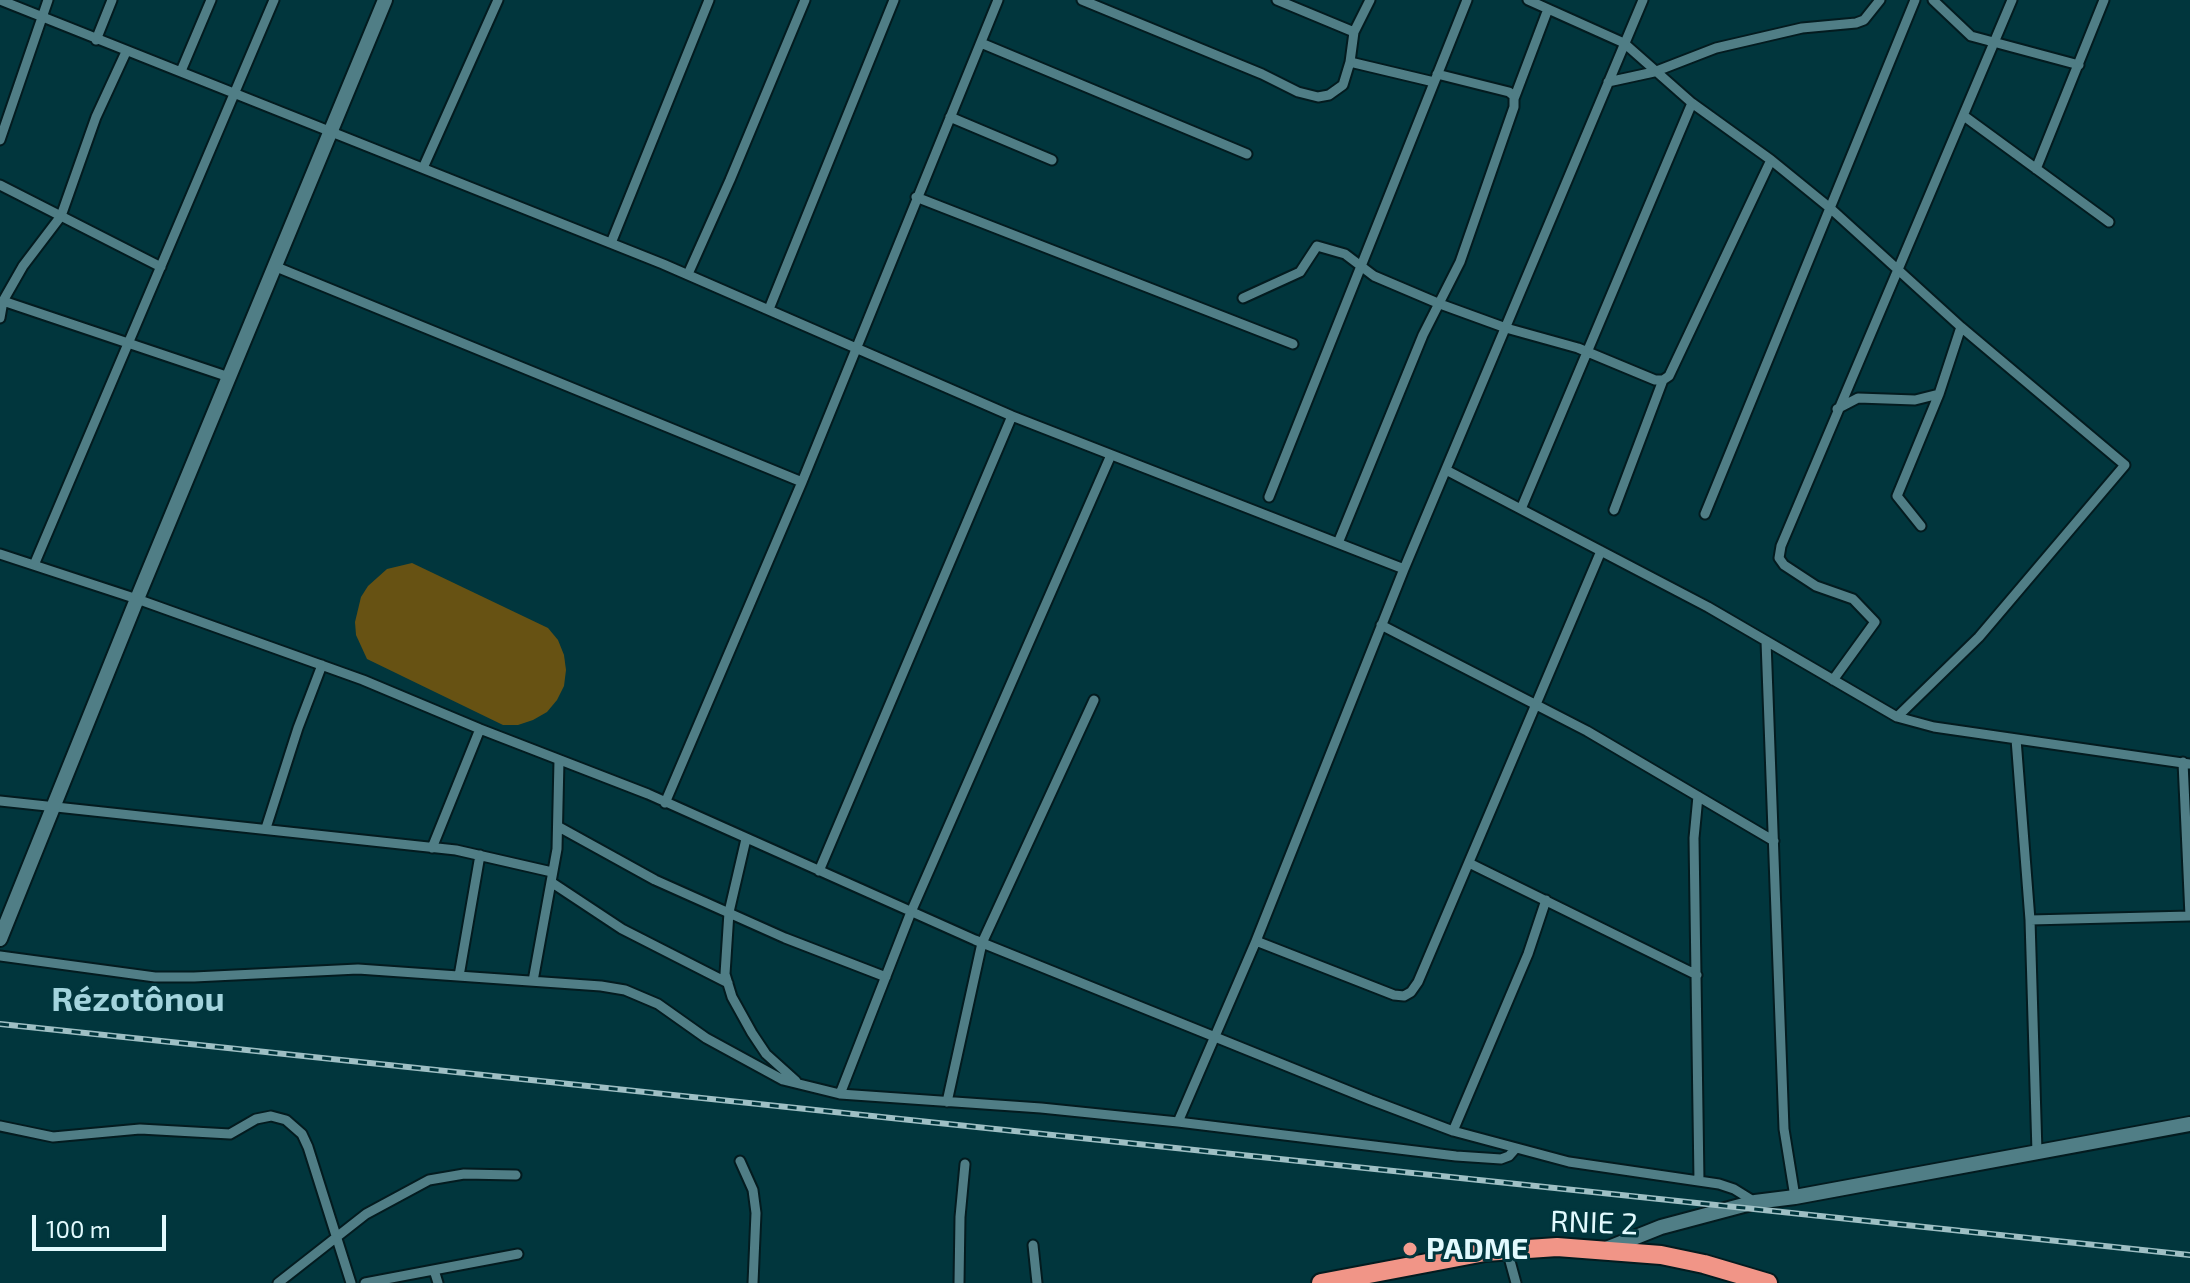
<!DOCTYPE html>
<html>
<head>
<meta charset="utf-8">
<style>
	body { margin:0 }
	#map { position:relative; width:2190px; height:1283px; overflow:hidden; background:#01363d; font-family:"Exo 2",sans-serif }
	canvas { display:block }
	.scale { position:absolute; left:32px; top:1215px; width:134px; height:36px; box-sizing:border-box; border:4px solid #e2fafe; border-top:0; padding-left:10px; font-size:24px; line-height:28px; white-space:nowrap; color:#e2fafe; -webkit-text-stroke:6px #01363d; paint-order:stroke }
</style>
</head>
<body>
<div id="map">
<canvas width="2190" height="1283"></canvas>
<div class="scale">100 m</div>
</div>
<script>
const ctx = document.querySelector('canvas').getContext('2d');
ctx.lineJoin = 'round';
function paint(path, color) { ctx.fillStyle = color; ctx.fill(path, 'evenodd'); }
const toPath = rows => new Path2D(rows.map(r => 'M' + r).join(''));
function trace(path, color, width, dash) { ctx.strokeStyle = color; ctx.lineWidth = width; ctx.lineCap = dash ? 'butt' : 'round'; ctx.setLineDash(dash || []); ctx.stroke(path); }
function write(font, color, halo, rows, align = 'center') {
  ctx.font = font + ' "Exo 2",sans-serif'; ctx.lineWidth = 6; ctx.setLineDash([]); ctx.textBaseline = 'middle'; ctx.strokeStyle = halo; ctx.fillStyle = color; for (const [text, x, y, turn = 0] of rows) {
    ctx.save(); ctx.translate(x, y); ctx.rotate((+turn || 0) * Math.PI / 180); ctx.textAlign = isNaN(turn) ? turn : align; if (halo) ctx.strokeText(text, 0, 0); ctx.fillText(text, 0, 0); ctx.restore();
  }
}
paint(toPath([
	[412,563,548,628,558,640,564,655,566,670,564,686,557,700,547,712,533,720,518,725,503,725,367,659,356,635,355,622,361,597,368,586,387,569]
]), '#675213');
const street = toPath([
	[0,0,663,264,1012,416,1404,569],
	[1082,0,1262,74,1298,92,1318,97,1329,95,1343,85,1350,62,1354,32,1370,0],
	[1277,0,1354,32],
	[1528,0,1624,43,1692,103,1771,160,1830,208,1961,327,1939,394,1897,496,1921,526],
	[1933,0,1971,36,2079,65],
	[96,40,112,0],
	[981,43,1247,154],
	[1350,62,1434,82],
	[181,71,211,0],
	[1608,82,1654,72,1716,48,1802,28,1856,23,1864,20,1880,0],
	[1514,99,1548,9],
	[1964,116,2109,222],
	[950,117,1052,160],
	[0,140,48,0],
	[423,168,498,0],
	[2036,169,2104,0],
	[0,185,161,267],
	[916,197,1293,344],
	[611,243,709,0],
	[274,266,802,482],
	[688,274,730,180,805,0],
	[1243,298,1300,272,1317,246,1345,254,1374,276,1440,304,1506,328,1578,348,1655,380,1663,380,1669,376,1771,160],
	[3,301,229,377],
	[769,309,894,0],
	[0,318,3,301,23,266,61,216,96,117,126,52],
	[1837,409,1858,398,1915,400,1939,394],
	[1446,470,1708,607,1897,717,1934,727,2190,764],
	[1269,497,1467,0],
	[1521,509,1692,103],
	[1614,510,1663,380],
	[1705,514,1915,0],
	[1338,543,1423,335,1460,262,1514,107,1514,96,1509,92,1437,74],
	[0,554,137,599,363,680,480,729,648,794,975,940,1371,1100,1453,1131,1569,1162,1719,1184,1734,1189,1755,1202],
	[34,565,274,0],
	[1381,625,1587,731,1774,841],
	[1766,641,1784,1129,1795,1197],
	[1833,680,1875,622,1853,599,1816,586,1784,565,1779,558,1781,546,2012,0],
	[1897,717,1979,637,2125,465,1961,327],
	[2016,739,2030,920,2037,1152],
	[2183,762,2190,916],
	[1698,796,1694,838,1699,1181],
	[0,801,456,850,552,872],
	[665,803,802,482,998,0],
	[559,827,655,880,785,938,886,977],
	[266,828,298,728,322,665],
	[746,839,729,912,725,974,732,997,752,1033,766,1054,796,1081],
	[432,848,480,729],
	[1469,863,1697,975],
	[819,871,1012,416],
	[551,882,622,929,728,983],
	[2030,920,2190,916],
	[1256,941,1394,995,1404,996,1411,992,1418,982,1601,551],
	[0,956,155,977,194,977,358,969,601,986,625,990,658,1004,706,1038,783,1080,840,1094,1041,1108,1178,1122,1456,1156,1501,1159,1509,1156,1516,1148],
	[459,976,480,855],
	[533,981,557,849,559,760],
	[840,1094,911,912,1111,455],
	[947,1102,982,943,1094,700],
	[1178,1122,1256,941,1404,569,1643,0],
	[0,1126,53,1137,140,1129,230,1134,256,1119,271,1116,286,1120,302,1134,308,1147,351,1283],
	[1453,1131,1528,954,1546,900],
	[740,1161,753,1190,756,1213,753,1283],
	[1033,1245,1037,1283],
	[1507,1250,1516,1283],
	[434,1270,438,1283],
	[278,1283,366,1214,429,1180,464,1174,516,1175],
	[365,1283,518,1254],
	[959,1283,960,1217,965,1164]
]);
const secondary = toPath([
	[0,939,137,599,385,0],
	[1606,1249,1661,1227,1755,1202,1795,1197,2190,1124]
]);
const highway = toPath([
	[1321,1283,1485,1252,1557,1247,1661,1255,1704,1264,1768,1283]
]);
trace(street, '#031b1f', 13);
trace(secondary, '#031b1f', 18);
trace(highway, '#031b1f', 22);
trace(street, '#507e86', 9);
trace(secondary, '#507e86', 14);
trace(highway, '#f19587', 18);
const rail = toPath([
	[0,1024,2190,1255]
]);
trace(rail, '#9ebfc4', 6);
trace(rail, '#01363d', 3, [9]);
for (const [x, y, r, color] of [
	[1410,1249,8,"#f59d8f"]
]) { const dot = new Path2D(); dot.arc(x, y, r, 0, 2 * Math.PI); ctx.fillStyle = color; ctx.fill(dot); trace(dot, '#01363d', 3); }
write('30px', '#e2fafe', '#01363d', [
	["RNIE 2",1594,1223,2]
]);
write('bold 30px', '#e2fafe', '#01363d', [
	["PADME",1426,1249]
], 'left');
write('bold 34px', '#a3d4dd', '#01363d', [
	["Rézotônou",138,1000]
]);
</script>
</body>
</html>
